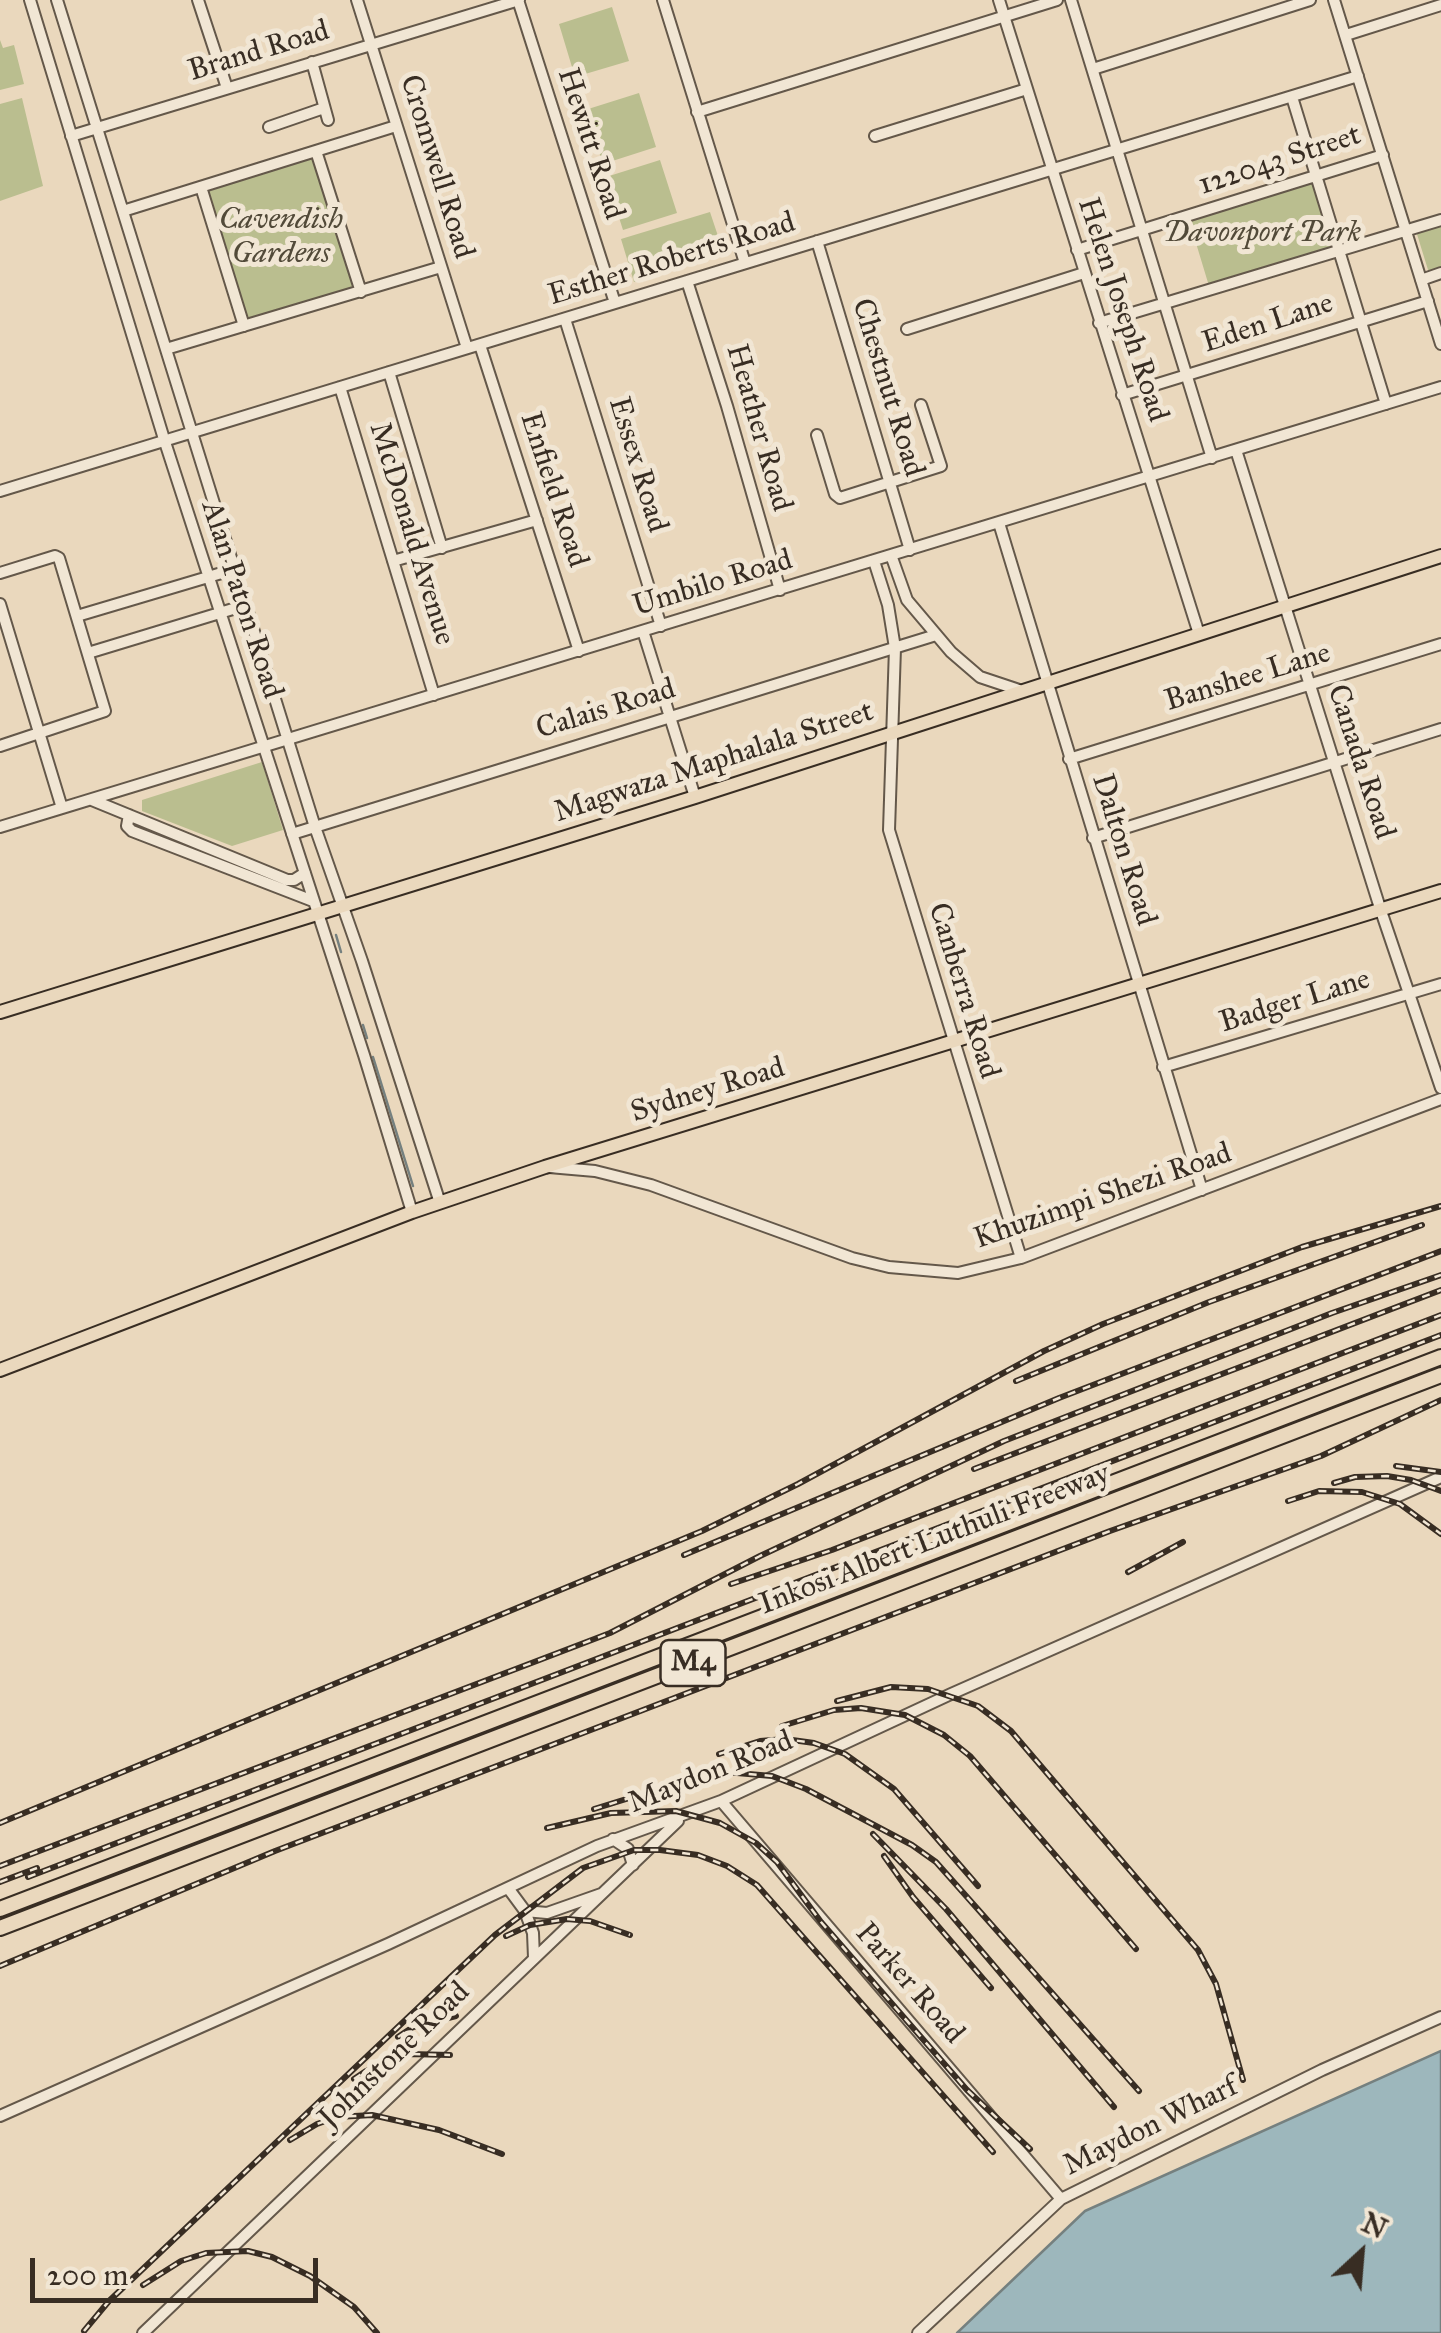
<!DOCTYPE html>
<html>
<head>
<meta charset="utf-8">
<style>
	body { margin:0 }
	#map { position:relative; width:1441px; height:2333px; overflow:hidden; background:#ead8bd; font-family:"IM FELL Great Primer",serif }
	canvas { display:block }
	.north { position:absolute; left:1311px; top:2203px; width:100px; height:100px; -webkit-text-stroke:8px #f1e6d4; paint-order:stroke; rotate:26deg; font-size:28px; font-weight:700; line-height:40px; text-align:center; color:#382d23 }
	.north::after { content:''; display:block; margin:auto; width:35px; height:45px; background:#382d23; clip-path:polygon(50% 0,100% 100%,50% 72%,0 100%) }
	.scale { position:absolute; left:30px; top:2258px; width:288px; height:45px; box-sizing:border-box; border:5px solid #382d23; border-top:0; padding-left:12px; font-size:30px; line-height:35px; white-space:nowrap; color:#382d23; -webkit-text-stroke:8px #f1e6d4; paint-order:stroke }
</style>
</head>
<body>
<div id="map">
<canvas width="1441" height="2333"></canvas>
<div class="north">N</div>
<div class="scale">200 m</div>
</div>
<script>
const ctx = document.querySelector('canvas').getContext('2d');
ctx.lineJoin = 'round';
function paint(path, color) { ctx.fillStyle = color; ctx.fill(path, 'evenodd'); }
const toPath = rows => new Path2D(rows.map(r => 'M' + r).join(''));
function trace(path, color, width, dash) { ctx.strokeStyle = color; ctx.lineWidth = width; ctx.lineCap = dash ? 'butt' : 'round'; ctx.setLineDash(dash || []); ctx.stroke(path); }
function write(font, color, halo, rows, align = 'center') {
  ctx.font = font + ' "IM FELL Great Primer",serif'; ctx.lineWidth = 10; ctx.setLineDash([]); ctx.textBaseline = 'middle'; ctx.strokeStyle = halo; ctx.fillStyle = color; for (const [text, x, y, turn = 0] of rows) {
    ctx.save(); ctx.translate(x, y); ctx.rotate((+turn || 0) * Math.PI / 180); ctx.textAlign = isNaN(turn) ? turn : align; if (halo) ctx.strokeText(text, 0, 0); ctx.fillText(text, 0, 0); ctx.restore();
  }
}
paint(toPath([
	[612,7,629,61,575,77,559,24],
	[0,40,3,48,14,45,24,84,0,90],
	[639,93,656,147,603,164,585,110],
	[22,98,43,186,0,201,0,104],
	[313,155,356,288,248,322,205,189],
	[660,160,677,213,623,230,606,177],
	[1315,182,1336,247,1209,286,1189,220],
	[710,212,724,254,634,282,621,239],
	[1441,223,1441,269,1429,273,1416,231],
	[262,762,283,830,232,846,142,811,142,800]
]), '#babe8f');
const water = toPath([
	[1441,2051,1441,2333,957,2333,1085,2211,1441,2051]
]);
paint(water, '#9db7bc');
trace(water, '#75807f', 2.5);
trace(toPath([
	[336,935,341,952],
	[363,1025,367,1038],
	[373,1057,413,1186]
]), '#75807f', 2.5);
const minor = toPath([
	[30,0,164,439,364,1055,412,1212],
	[57,0,315,827,362,961,440,1203],
	[198,0,227,88],
	[357,0,467,348],
	[518,0,615,303],
	[663,0,745,263],
	[999,0,1199,634],
	[1071,0,1212,458],
	[1334,0,1441,344],
	[1346,35,1441,5],
	[312,62,328,120],
	[1093,69,1310,0],
	[1292,97,1386,404],
	[697,112,1057,0],
	[269,127,324,108],
	[71,136,519,0],
	[875,136,1027,89],
	[316,151,361,292],
	[201,187,244,326],
	[123,211,396,126],
	[817,241,910,550],
	[1077,250,1383,155],
	[1421,280,1441,273],
	[687,281,727,406,780,590],
	[565,319,661,626],
	[1099,323,1441,220],
	[907,329,1084,273],
	[480,345,579,651],
	[166,349,441,267],
	[389,372,442,548],
	[340,387,434,695],
	[1122,395,1428,301],
	[817,435,835,494,840,498,941,466,921,405],
	[1236,450,1380,908,1441,1088],
	[0,491,1358,76],
	[999,523,1202,1190],
	[891,555,907,600,951,652,980,677,1019,690],
	[393,561,537,520],
	[874,561,888,605,895,648,889,830,1021,1258],
	[0,573,55,556,59,558,105,711,0,746],
	[0,604,62,808],
	[77,616,235,569],
	[643,631,695,797],
	[88,653,246,605],
	[1069,759,1441,644],
	[92,800,287,880,294,880,305,873],
	[129,815,127,826,132,831,313,901],
	[0,827,1441,387],
	[292,834,936,635],
	[1093,838,1441,729],
	[1163,1067,1441,984],
	[549,1167,595,1171,651,1185,852,1258,889,1267,958,1273,1021,1258,1441,1099],
	[721,1801,1061,2199],
	[613,1839,628,1849,633,1865],
	[508,1888,525,1911,533,1933,534,1958],
	[525,1911,547,1913,601,1894],
	[0,2116,388,1944,597,1846,721,1801,951,1694,1441,1477],
	[143,2333,678,1821],
	[918,2333,1061,2199,1322,2070,1441,2017]
]);
const major = toPath([
	[0,1012,695,797,1441,556],
	[0,1370,412,1212,545,1167,1441,891]
]);
const highway = toPath([
	[0,1909,1441,1357],
	[0,1928,1441,1375]
]);
trace(minor, '#64584a', 14);
trace(major, '#382d23', 16);
trace(highway, '#382d23', 18);
trace(minor, '#f1e6d4', 10);
trace(major, '#ead8bd', 12);
trace(highway, '#ead8bd', 14);
const rail = toPath([
	[1016,1381,1209,1302,1422,1225],
	[1396,1466,1441,1472],
	[974,1469,1441,1290],
	[1334,1483,1355,1477,1387,1476,1411,1480,1441,1491],
	[1288,1501,1319,1491,1362,1492,1400,1504,1441,1534],
	[684,1555,1059,1398,1441,1251],
	[1128,1572,1183,1542],
	[731,1584,832,1550,1441,1315],
	[837,1701,891,1687,928,1689,978,1706,1011,1731,1198,1950,1216,1984,1243,2080],
	[782,1726,834,1710,861,1708,905,1715,944,1735,970,1756,1136,1949],
	[719,1754,760,1741,785,1739,814,1743,845,1754,894,1789,978,1886],
	[594,1809,694,1778,725,1772,772,1776,806,1789,912,1845,936,1862,1139,2091],
	[0,1823,702,1531,798,1484,1044,1351,1103,1324,1302,1247,1441,1206],
	[547,1828,611,1813,676,1811,720,1823,756,1843,777,1862,821,1922,967,2090,1030,2149],
	[873,1834,946,1909,1114,2107],
	[884,1856,913,1897,991,1988],
	[0,1866,610,1633,760,1556,1004,1441,1332,1313,1441,1275],
	[28,1877,1441,1335],
	[0,1882,37,1868],
	[506,1936,530,1925,567,1919,590,1921,630,1935],
	[0,1966,275,1851,1110,1531,1321,1456,1441,1400],
	[398,2037,413,2027,456,2016],
	[354,2079,366,2071,409,2054,450,2055],
	[290,2140,317,2124,337,2117,372,2115,439,2130,502,2154],
	[143,2285,181,2261,206,2253,248,2251,272,2257,310,2276,354,2307,377,2333],
	[84,2331,109,2301,495,1935,583,1868,634,1850,660,1850,698,1855,727,1866,757,1885,993,2152]
]);
trace(rail, '#382d23', 6);
trace(rail, '#f1e6d4', 2.5, [8]);
for (const [x, y, w] of [
	[693,1663,65]
]) { const box = new Path2D(); box.roundRect(x - w / 2, y - 23, w, 46, 8); ctx.fillStyle = '#f1e6d4'; ctx.fill(box); trace(box, '#382d23', 2.5); }
write('bold 28px', '#382d23', null, [
	["M4",693,1663]
]);
write('30px', '#382d23', '#f1e6d4', [
	["Brand Road",259,52,-17],
	["Hewitt Road",590,144,72],
	["122043 Street",1280,161,-18],
	["Cromwell Road",436,167,73],
	["Esther Roberts Road",672,260,-17],
	["Helen Joseph Road",1122,310,72],
	["Eden Lane",1268,324,-18],
	["Chestnut Road",887,388,73],
	["Heather Road",758,428,74],
	["Essex Road",637,465,73],
	["Enfield Road",553,490,72],
	["McDonald Avenue",411,534,73],
	["Umbilo Road",713,584,-17],
	["Alan Paton Road",241,600,72],
	["Banshee Lane",1248,678,-17],
	["Calais Road",606,710,-17],
	["Canada Road",1360,762,72],
	["Magwaza Maphalala Street",714,763,-18],
	["Dalton Road",1123,850,73],
	["Canberra Road",963,991,73],
	["Badger Lane",1295,1002,-17],
	["Sydney Road",708,1091,-17],
	["Khuzimpi Shezi Road",1103,1197,-19],
	["Inkosi Albert Luthuli Freeway",935,1540,-21],
	["Maydon Road",711,1773,-22],
	["Parker Road",909,1984,49],
	["Johnstone Road",395,2056,-44],
	["Maydon Wharf",1151,2127,-26]
]);
write('italic 30px', '#524a39', '#f1e6d4', [
	["Cavendish",281,221],
	["Gardens",281,255],
	["Davonport Park",1262,234]
]);
</script>
</body>
</html>
